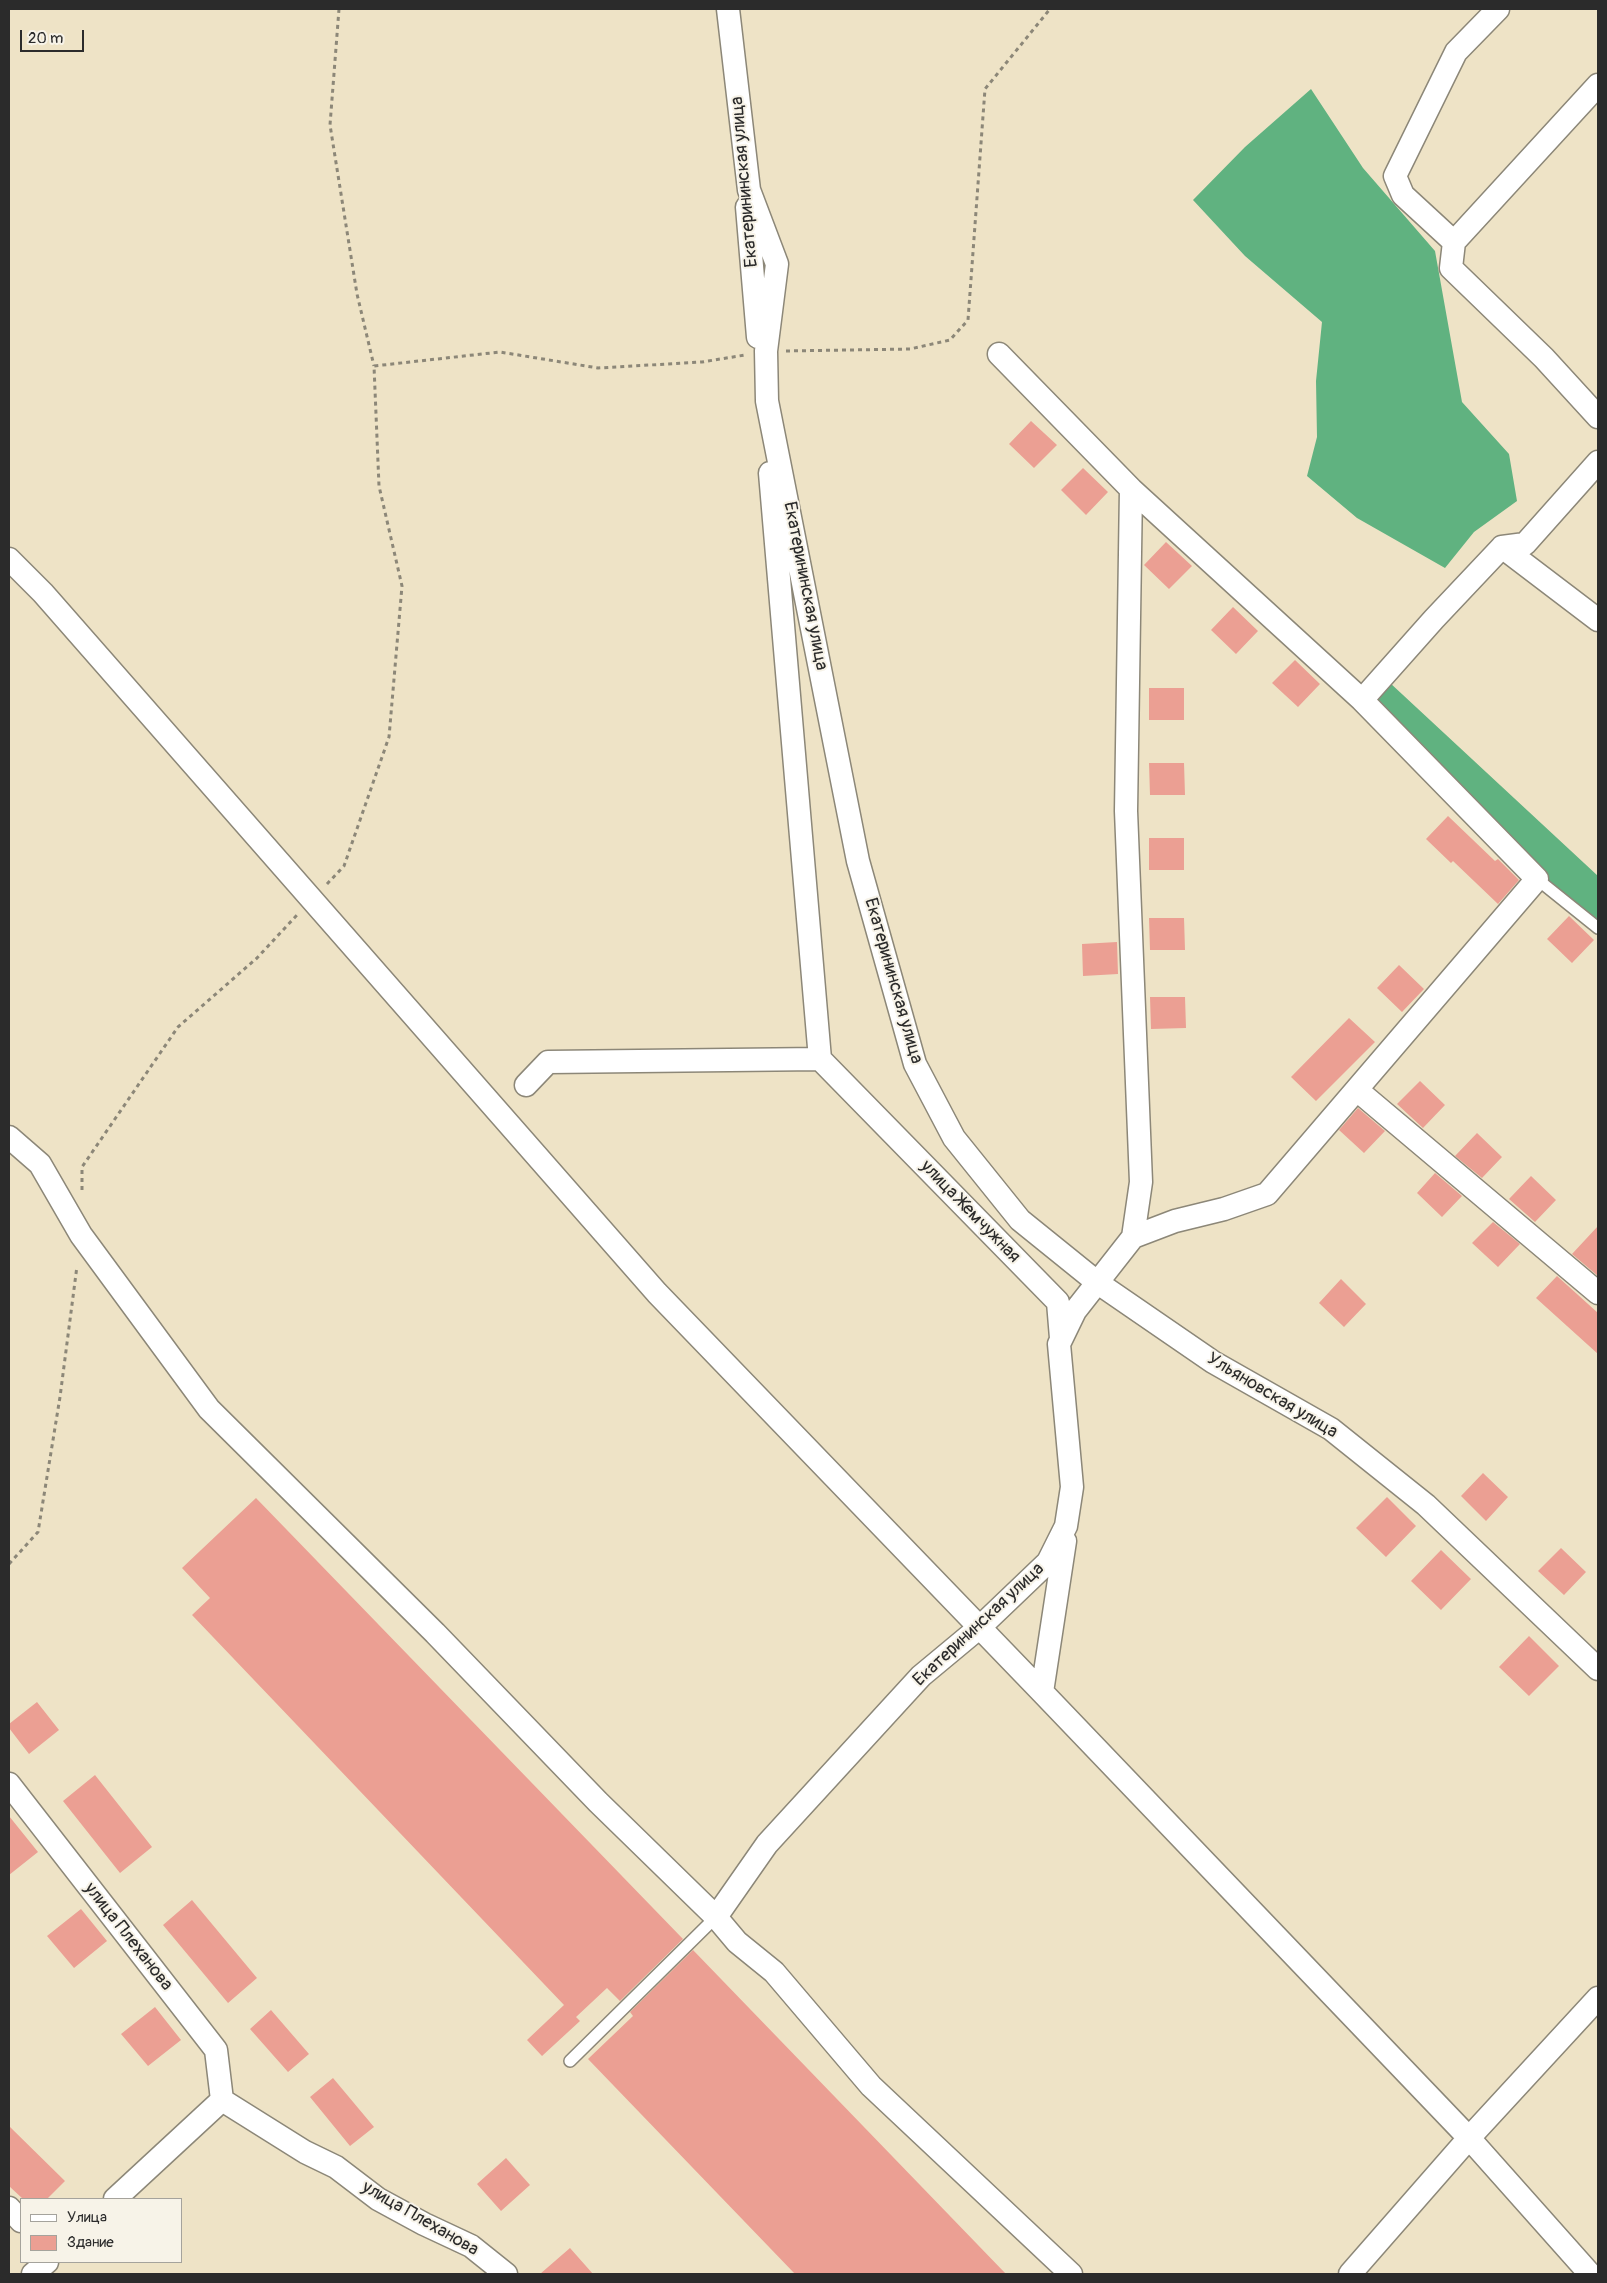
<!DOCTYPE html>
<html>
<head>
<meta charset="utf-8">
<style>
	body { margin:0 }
	#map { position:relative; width:1607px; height:2283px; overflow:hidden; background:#eee3c6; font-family:Pangolin,sans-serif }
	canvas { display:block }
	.frame { position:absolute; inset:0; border:10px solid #2b2b2b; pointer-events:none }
	.legend { position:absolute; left:20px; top:2198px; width:162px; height:65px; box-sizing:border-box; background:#f7f3e8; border:1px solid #a5a39c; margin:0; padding:6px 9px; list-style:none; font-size:15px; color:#2b2b2b }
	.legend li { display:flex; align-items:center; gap:10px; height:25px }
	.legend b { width:25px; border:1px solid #a5a39c }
	.scale { position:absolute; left:20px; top:30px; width:64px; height:22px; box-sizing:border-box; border:2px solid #2b2b2b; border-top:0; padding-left:6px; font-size:15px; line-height:18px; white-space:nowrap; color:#2b2b2b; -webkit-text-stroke:4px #f7f3e8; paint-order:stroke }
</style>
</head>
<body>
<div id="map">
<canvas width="1607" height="2283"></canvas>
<div class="frame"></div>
<ul class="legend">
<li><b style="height:6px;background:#fff"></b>Улица</li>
<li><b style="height:14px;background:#eb9f93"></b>Здание</li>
</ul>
<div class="scale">20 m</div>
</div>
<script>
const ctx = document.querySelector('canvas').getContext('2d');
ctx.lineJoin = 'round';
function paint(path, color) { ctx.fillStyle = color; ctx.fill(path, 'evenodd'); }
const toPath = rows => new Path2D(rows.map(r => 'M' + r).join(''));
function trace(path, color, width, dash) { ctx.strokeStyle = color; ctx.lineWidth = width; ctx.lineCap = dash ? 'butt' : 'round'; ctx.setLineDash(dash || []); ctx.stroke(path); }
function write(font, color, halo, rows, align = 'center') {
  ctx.font = font + ' Pangolin,sans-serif'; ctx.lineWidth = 4; ctx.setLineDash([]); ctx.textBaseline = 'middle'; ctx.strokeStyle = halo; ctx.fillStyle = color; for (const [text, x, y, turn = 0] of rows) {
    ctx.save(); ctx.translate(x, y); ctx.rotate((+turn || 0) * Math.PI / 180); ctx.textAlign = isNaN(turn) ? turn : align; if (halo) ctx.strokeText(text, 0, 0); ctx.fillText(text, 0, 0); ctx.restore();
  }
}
paint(toPath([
	[1311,89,1363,168,1435,251,1462,402,1509,454,1517,501,1474,532,1445,568,1357,518,1307,476,1317,437,1316,381,1322,322,1245,256,1193,200,1245,147],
	[1389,682,1598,876,1598,924,1537,879,1373,701]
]), '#60b280');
paint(toPath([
	[1031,421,1057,445,1034,468,1009,444],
	[1083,468,1108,492,1086,515,1061,490],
	[1166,542,1192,566,1169,589,1144,565],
	[1233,607,1258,631,1236,654,1211,630],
	[1295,660,1320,684,1298,707,1272,683],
	[1149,688,1184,688,1184,720,1149,720],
	[1149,763,1184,763,1185,795,1150,795],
	[1448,816,1495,861,1498,859,1519,880,1498,904,1453,861,1451,863,1426,839],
	[1149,838,1184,838,1184,870,1149,870],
	[1569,916,1594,940,1572,963,1547,939],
	[1149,918,1184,918,1185,950,1150,950],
	[1117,942,1118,974,1083,976,1082,944],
	[1399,965,1424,989,1402,1012,1377,988],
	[1150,997,1185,997,1186,1028,1151,1029],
	[1349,1018,1375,1042,1316,1101,1291,1077],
	[1420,1081,1445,1105,1423,1128,1397,1104],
	[1358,1108,1385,1131,1364,1153,1339,1130],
	[1477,1133,1502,1157,1482,1178,1455,1156],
	[1435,1173,1462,1196,1442,1217,1417,1193],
	[1531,1176,1556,1200,1535,1222,1509,1199],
	[1493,1222,1520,1244,1498,1267,1472,1243],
	[1598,1226,1598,1276,1572,1254],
	[1557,1276,1598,1313,1598,1354,1536,1298],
	[1341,1279,1366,1304,1344,1327,1319,1303],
	[1483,1473,1508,1497,1486,1521,1461,1496],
	[1387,1497,1416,1526,1386,1557,1356,1528],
	[256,1498,683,1939,620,2001,607,1988,576,2017,580,2021,542,2056,527,2040,564,2005,192,1615,210,1598,182,1568],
	[1561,1548,1586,1572,1564,1595,1538,1571],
	[1441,1550,1471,1579,1441,1610,1411,1581],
	[1529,1636,1559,1666,1529,1696,1499,1667],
	[37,1702,59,1730,29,1754,9,1728,9,1724],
	[95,1775,152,1847,120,1873,63,1801],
	[9,1816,38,1852,9,1875],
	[192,1900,257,1978,228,2003,163,1925],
	[81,1909,107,1941,74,1968,47,1936],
	[693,1950,1006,2274,795,2274,588,2059,633,2016,630,2012],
	[155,2007,181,2040,148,2066,121,2034],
	[271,2010,309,2054,288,2072,250,2029],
	[333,2078,374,2127,350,2146,310,2097],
	[9,2126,65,2181,47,2199,23,2199,9,2186],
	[506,2158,530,2185,501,2211,477,2184],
	[570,2248,593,2274,540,2274]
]), '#eb9f93');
const lane = toPath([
	[1537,879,1598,928],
	[570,2061,716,1917]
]);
const street = toPath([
	[728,9,749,190,777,264,766,351,767,401,858,861,915,1064,954,1138,1020,1220,1098,1283,1213,1362,1331,1429,1426,1505,1598,1669],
	[1598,85,1454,242,1451,268,1544,358,1598,417],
	[747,207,758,337],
	[1454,242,1403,195,1395,176,1456,52,1498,9],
	[999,354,1131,489,1362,700],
	[770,473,820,1059],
	[1131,489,1126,811,1141,1182,1133,1237],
	[1502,547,1598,620],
	[9,559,43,593,657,1293,1042,1692,1469,2138,1590,2274],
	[526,1085,548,1062,820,1059,1058,1302,1061,1338],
	[1357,1090,1598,1293],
	[9,1137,40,1164,81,1235,209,1409,435,1633,598,1802,716,1917,737,1942,774,1972,871,2086,1071,2274],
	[1042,1692,1065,1541],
	[9,1784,216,2050,222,2100],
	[716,1917,767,1844,921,1676,980,1627,1048,1562,1066,1526,1072,1487,1059,1344,1075,1311,1133,1237,1175,1221,1224,1209,1267,1194,1537,879,1362,700,1434,619,1502,547,1525,544,1598,462],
	[115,2199,222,2100,305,2152,336,2167,378,2199,424,2224,471,2246,506,2274],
	[9,2208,21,2221],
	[33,2274,47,2262],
	[1350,2274,1469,2138,1598,1998]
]);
trace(lane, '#8c8778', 14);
trace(street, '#8c8778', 25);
trace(toPath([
	[339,9,330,125,357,294,374,366],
	[786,351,910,349,950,340,968,320,985,89,1050,9],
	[327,884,344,866,389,737,402,586,379,486,374,366,500,352,598,368,702,362,745,355],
	[82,1190,82,1167,178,1027,257,958,297,915],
	[9,1564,38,1532,60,1397,77,1266]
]), '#8c8778', 3, [4, 4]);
trace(lane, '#fff', 11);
trace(street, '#fff', 22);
write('18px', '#2b2b2b', '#f7f3e8', [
	["Екатерининская улица",745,182,-95],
	["Екатерининская улица",805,586,79],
	["Екатерининская улица",893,981,74],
	["улица Жемчужная",970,1212,46],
	["Ульяновская улица",1272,1396,31],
	["Екатерининская улица",979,1625,-43],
	["улица Плеханова",128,1937,52],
	["улица Плеханова",420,2219,30]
]);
</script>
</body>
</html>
